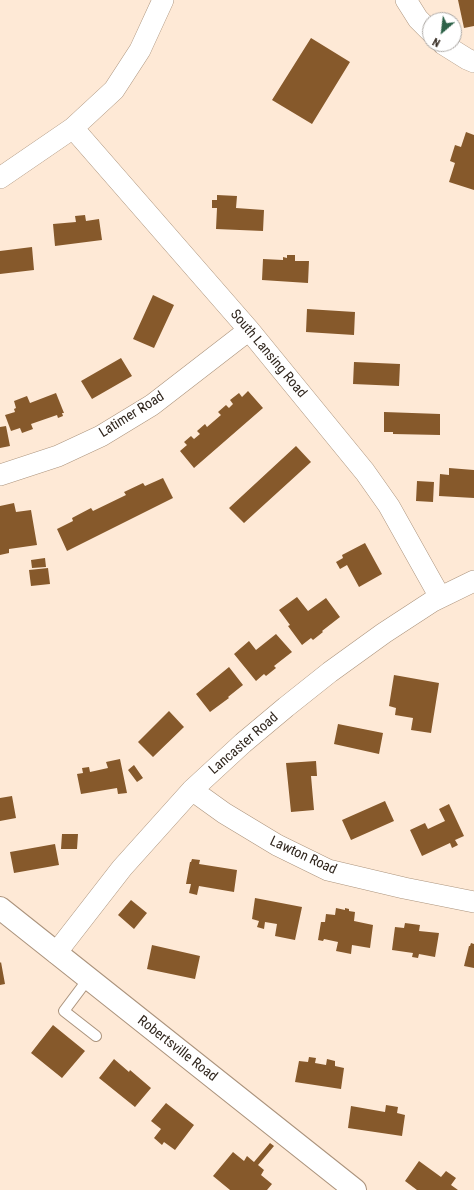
<!DOCTYPE html>
<html>
<head>
<meta charset="utf-8">
<style>
	body { margin:0 }
	#map { position:relative; width:474px; height:1190px; overflow:hidden; background:#fee9d6; font-family:"Roboto Condensed",sans-serif }
	canvas { display:block }
	.north { position:absolute; left:422px; top:12px; width:40px; height:40px; box-sizing:border-box; background:#fff; border:1px solid #ada9a5; border-radius:50%; rotate:208deg; font-size:11px; font-weight:700; line-height:16px; text-align:center; color:#31271e }
	.north::after { content:''; display:block; margin:auto; width:14px; height:18px; background:#2d6248; clip-path:polygon(50% 0,100% 100%,50% 72%,0 100%) }
</style>
</head>
<body>
<div id="map">
<canvas width="474" height="1190"></canvas>
<div class="north">N</div>
</div>
<script>
const ctx = document.querySelector('canvas').getContext('2d');
ctx.lineJoin = 'round';
function paint(path, color) { ctx.fillStyle = color; ctx.fill(path, 'evenodd'); }
const toPath = rows => new Path2D(rows.map(r => 'M' + r).join(''));
function trace(path, color, width, dash) { ctx.strokeStyle = color; ctx.lineWidth = width; ctx.lineCap = dash ? 'butt' : 'round'; ctx.setLineDash(dash || []); ctx.stroke(path); }
function write(font, color, halo, rows, align = 'center') {
  ctx.font = font + ' "Roboto Condensed",sans-serif'; ctx.lineWidth = 4; ctx.setLineDash([]); ctx.textBaseline = 'middle'; ctx.strokeStyle = halo; ctx.fillStyle = color; for (const [text, x, y, turn = 0] of rows) {
    ctx.save(); ctx.translate(x, y); ctx.rotate((+turn || 0) * Math.PI / 180); ctx.textAlign = isNaN(turn) ? turn : align; if (halo) ctx.strokeText(text, 0, 0); ctx.fillText(text, 0, 0); ctx.restore();
  }
}
paint(toPath([
	[458,0,474,0,474,26,464,28],
	[311,38,350,62,312,124,272,100],
	[466,132,474,135,474,190,449,182,455,163,450,161,455,145,461,147],
	[217,195,237,196,236,208,264,210,263,231,216,229,217,208,212,208,212,200,217,200],
	[85,215,86,221,99,219,102,240,55,246,53,224,76,222,75,216],
	[32,247,34,270,0,274,0,251],
	[287,255,295,255,295,261,309,261,308,283,262,280,263,259,283,260,283,257,287,258],
	[153,295,174,305,154,348,133,339],
	[307,309,355,312,354,335,306,332],
	[121,358,132,376,92,399,81,381],
	[354,362,400,364,399,386,353,384],
	[248,391,263,408,194,468,180,451,187,445,184,442,191,436,194,439,200,434,197,431,205,424,207,427,221,415,218,412,226,405,229,408,233,404,230,400,239,393,242,397],
	[56,393,64,413,62,413,63,416,58,418,57,415,31,424,33,429,22,433,20,428,11,431,5,415,15,412,14,409,16,408,14,401,27,396,30,403],
	[384,412,440,414,440,435,393,434,393,432,384,432],
	[6,426,10,446,0,448,0,427],
	[296,446,311,462,244,523,229,508],
	[449,468,474,470,474,498,439,496,440,474,449,475],
	[163,478,173,498,67,551,57,529,73,521,72,518,91,508,93,511,126,495,124,492,143,483,145,486],
	[417,481,434,482,433,502,416,501],
	[14,503,16,512,31,510,37,545,9,549,9,553,0,555,0,506],
	[365,543,382,574,359,587,347,565,340,569,336,562,343,558,342,555],
	[45,558,46,567,32,568,31,560],
	[48,568,50,584,31,586,29,570],
	[297,597,308,611,326,598,340,617,322,631,323,632,313,640,311,638,302,645,288,626,290,625,279,610],
	[276,634,292,652,274,666,276,668,266,676,264,674,256,681,234,654,249,641,256,650],
	[229,667,243,685,228,697,229,698,210,712,196,694],
	[394,675,439,683,431,733,411,730,413,718,395,715,396,708,389,706],
	[169,711,184,727,153,757,138,742],
	[338,724,383,733,379,754,334,744],
	[120,759,127,793,118,794,117,788,81,794,77,774,83,773,82,768,89,767,90,772,108,768,106,762],
	[316,761,317,776,311,776,314,810,291,812,286,763],
	[134,765,143,778,137,782,128,770],
	[12,796,16,818,0,821,0,798],
	[385,801,394,821,351,840,342,820],
	[449,804,464,836,455,840,458,845,452,848,450,843,422,856,410,830,425,823,428,829,445,821,439,809],
	[62,834,78,834,77,849,61,849],
	[55,844,59,865,14,873,10,852],
	[192,859,200,860,199,864,237,870,234,892,199,886,197,895,189,893,191,884,186,884,190,862,191,862],
	[255,898,302,907,295,940,275,936,277,924,265,922,264,929,257,927,259,921,252,919],
	[131,900,147,913,134,929,118,915],
	[336,908,345,910,345,908,349,909,349,911,355,912,354,921,373,925,370,948,352,945,351,954,336,951,338,942,324,939,323,941,318,940,321,922,325,922,326,914,335,915],
	[405,923,420,925,419,931,439,933,435,957,419,954,418,958,412,957,413,953,392,950,395,927,404,928],
	[471,943,474,944,474,968,464,966,469,946,470,946],
	[152,945,200,956,195,979,147,969],
	[1,962,5,984,0,985,0,963],
	[53,1025,85,1051,62,1078,31,1053],
	[309,1057,316,1058,315,1063,326,1065,327,1059,335,1061,335,1066,344,1068,341,1089,295,1082,299,1061,308,1062],
	[114,1059,129,1072,130,1070,151,1088,135,1107,99,1078],
	[166,1103,194,1125,175,1150,164,1142,162,1145,154,1138,161,1129,151,1121],
	[386,1105,398,1107,397,1113,405,1115,402,1136,348,1128,351,1106,385,1112],
	[270,1143,274,1146,258,1165,264,1170,261,1175,272,1184,267,1190,230,1190,213,1176,233,1152,244,1161,247,1156,254,1162],
	[419,1161,441,1177,446,1171,456,1178,451,1185,458,1190,417,1190,405,1181]
]), '#86592b');
const service = toPath([
	[88,979,64,1011,96,1036]
]);
const minor = toPath([
	[406,0,418,19,430,31],
	[443,44,467,59,474,62],
	[73,128,249,330,365,472,389,506,440,597],
	[0,178,73,128,114,90,140,50,163,0],
	[0,475,58,456,101,436,152,405,249,330],
	[192,790,224,813,277,845,328,870,404,888,474,902],
	[56,953,122,868,192,790,243,743,286,707,330,672,384,633,433,601,474,581]
]);
const tertiary = toPath([
	[0,908,355,1190]
]);
trace(service, '#ab937c', 12);
trace(minor, '#ab937c', 22);
trace(tertiary, '#ab937c', 24);
trace(service, '#fff', 10);
trace(minor, '#fff', 21);
trace(tertiary, '#fff', 22);
write('14px', '#31271e', '#fff', [
	["South Lansing Road",268,354,50],
	["Latimer Road",132,415,-32],
	["Lancaster Road",244,744,-41],
	["Lawton Road",303,856,25],
	["Robertsville Road",177,1049,38]
]);
</script>
</body>
</html>
